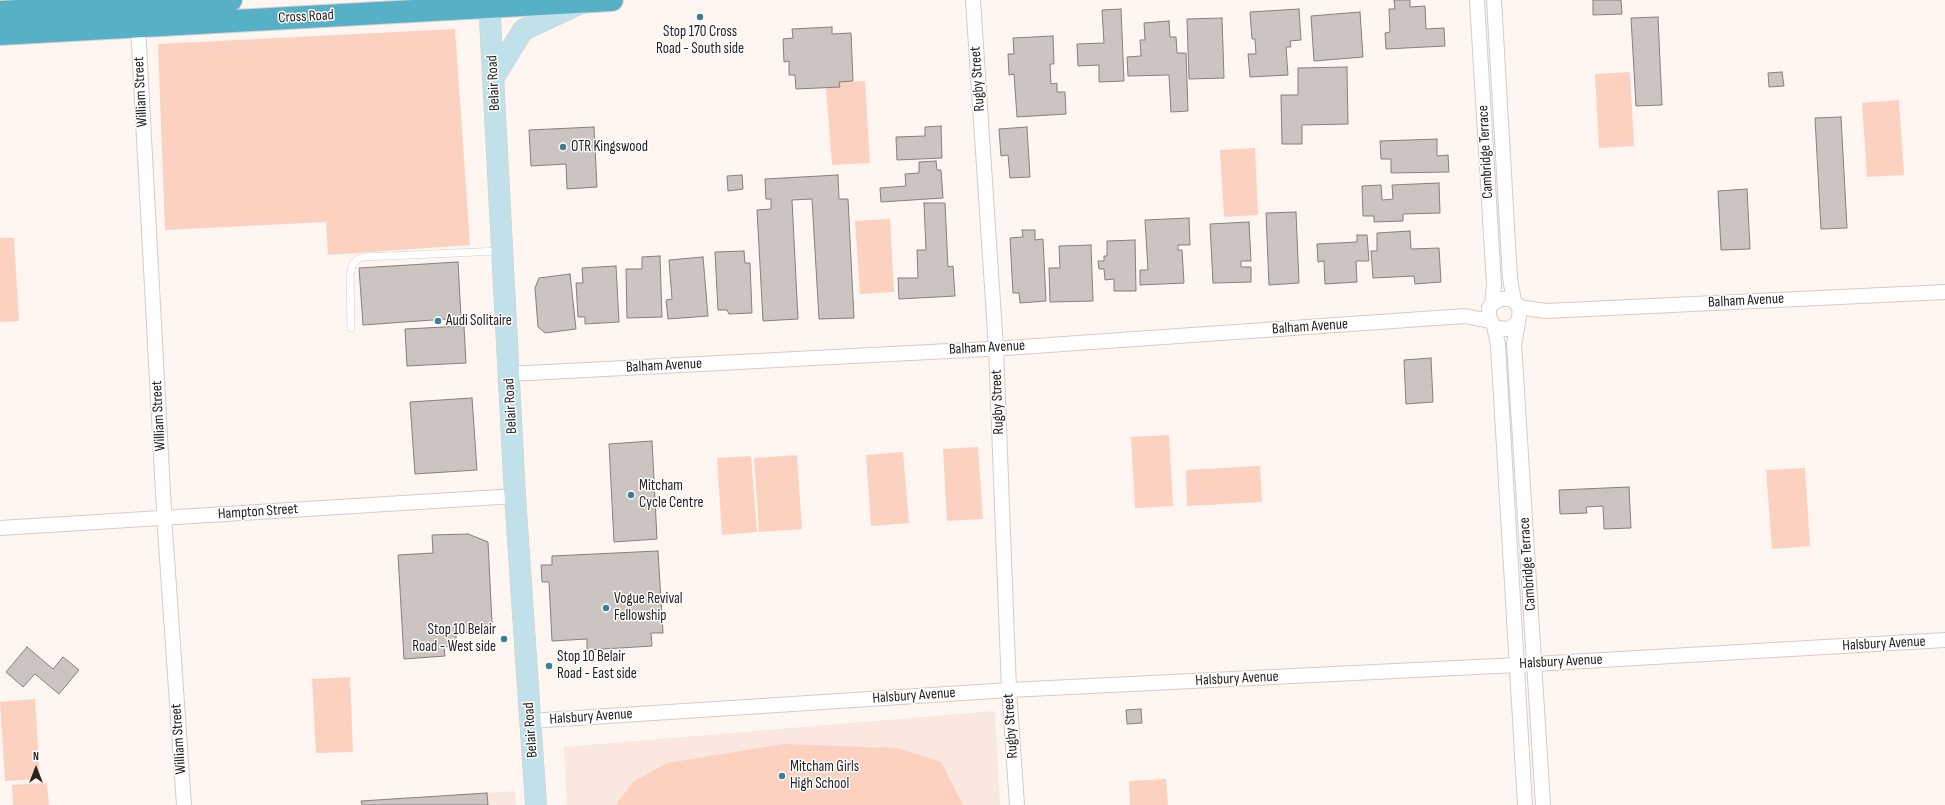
<!DOCTYPE html>
<html>
<head>
<meta charset="utf-8">
<style>
	body { margin:0 }
	#map { position:relative; width:1945px; height:805px; overflow:hidden; background:#fff6f2; font-family:"Sofia Sans Condensed",sans-serif }
	canvas { display:block }
	.north { position:absolute; left:16px; top:749px; width:40px; height:40px; -webkit-text-stroke:3px #fff; paint-order:stroke; rotate:0deg; font-size:11px; font-weight:700; line-height:16px; text-align:center; color:#272322 }
	.north::after { content:''; display:block; margin:auto; width:14px; height:18px; background:#272322; clip-path:polygon(50% 0,100% 100%,50% 72%,0 100%) }
</style>
</head>
<body>
<div id="map">
<canvas width="1945" height="805"></canvas>
<div class="north">N</div>
</div>
<script>
const ctx = document.querySelector('canvas').getContext('2d');
ctx.lineJoin = 'round';
function paint(path, color) { ctx.fillStyle = color; ctx.fill(path, 'evenodd'); }
const toPath = rows => new Path2D(rows.map(r => 'M' + r).join(''));
function trace(path, color, width, dash) { ctx.strokeStyle = color; ctx.lineWidth = width; ctx.lineCap = dash ? 'butt' : 'round'; ctx.setLineDash(dash || []); ctx.stroke(path); }
function write(font, color, halo, rows, align = 'center') {
  ctx.font = font + ' "Sofia Sans Condensed",sans-serif'; ctx.lineWidth = 3; ctx.setLineDash([]); ctx.textBaseline = 'middle'; ctx.strokeStyle = halo; ctx.fillStyle = color; for (const [text, x, y, turn = 0] of rows) {
    ctx.save(); ctx.translate(x, y); ctx.rotate((+turn || 0) * Math.PI / 180); ctx.textAlign = isNaN(turn) ? turn : align; if (halo) ctx.strokeText(text, 0, 0); ctx.fillText(text, 0, 0); ctx.restore();
  }
}
paint(toPath([
	[995,711,1000,805,567,805,564,747],
	[515,791,516,805,362,805,361,801]
]), '#f9e7e0');
paint(toPath([
	[455,29,470,245,328,255,326,222,165,230,158,44],
	[1630,72,1634,146,1599,148,1595,74],
	[865,81,870,163,832,165,826,87,839,87,839,82],
	[1899,100,1904,175,1867,177,1862,103],
	[1255,148,1258,215,1224,217,1220,150],
	[890,219,894,292,860,294,855,221],
	[0,238,14,238,19,321,0,322],
	[1169,435,1173,506,1135,508,1131,437],
	[978,447,983,519,947,521,943,449],
	[903,452,909,523,871,526,866,455],
	[797,455,802,529,759,532,754,458],
	[751,456,757,532,722,535,717,458],
	[1260,466,1262,502,1187,506,1186,470],
	[1805,468,1810,546,1772,549,1766,470],
	[350,677,353,752,316,753,312,679],
	[35,699,40,779,5,781,0,702],
	[783,744,898,748,941,762,963,805,616,805,633,782,667,763],
	[1166,779,1168,805,1130,805,1129,781],
	[47,783,49,805,13,805,12,785]
]), '#fdd1c0');
const building = toPath([
	[1394,0,1410,0,1410,7,1425,6,1426,29,1444,28,1445,46,1386,49,1385,33,1390,32,1389,9,1395,9,1394,0],
	[1593,0,1621,0,1622,14,1593,15,1593,0],
	[1121,9,1124,81,1099,82,1099,65,1078,66,1077,44,1104,43,1102,10,1121,9],
	[1299,9,1301,40,1290,41,1291,47,1286,47,1288,75,1250,77,1248,54,1256,54,1255,39,1252,39,1250,12,1299,9],
	[1360,12,1363,57,1314,61,1311,16,1360,12],
	[1658,17,1662,105,1636,106,1631,18,1658,17],
	[1222,18,1224,78,1189,79,1187,19,1222,18],
	[1169,21,1170,37,1176,37,1177,53,1186,53,1188,111,1171,112,1169,75,1128,76,1127,57,1141,56,1140,40,1145,40,1144,23,1169,21],
	[832,27,832,34,851,33,853,81,839,82,840,87,796,89,795,75,789,75,789,61,784,62,783,39,793,38,792,29,832,27],
	[1053,36,1054,64,1050,64,1051,84,1057,83,1057,92,1065,92,1066,114,1017,117,1014,74,1009,75,1008,54,1014,54,1013,38,1053,36],
	[1347,67,1348,124,1302,125,1302,144,1282,144,1281,95,1298,95,1298,68,1347,67],
	[1782,72,1784,86,1769,87,1768,73,1782,72],
	[1841,117,1847,228,1821,229,1815,118,1841,117],
	[941,126,942,158,897,160,896,137,925,136,925,127,941,126],
	[594,127,597,187,567,189,566,164,531,166,529,130,594,127],
	[1027,127,1030,177,1010,178,1008,155,1001,156,999,129,1027,127],
	[1437,139,1437,156,1448,155,1449,172,1391,173,1391,159,1381,159,1380,141,1437,139],
	[936,161,937,170,941,170,943,198,881,202,880,188,906,186,905,174,919,173,919,162,936,161],
	[742,175,743,189,728,191,727,176,742,175],
	[838,175,839,199,848,199,854,318,819,319,812,199,792,200,798,319,763,321,757,210,771,209,771,199,766,199,765,179,838,175],
	[1439,183,1440,213,1403,214,1403,221,1374,222,1374,216,1363,216,1362,186,1381,185,1382,200,1393,199,1392,185,1439,183],
	[1747,189,1750,249,1721,250,1718,191,1747,189],
	[924,203,945,203,948,267,953,266,955,296,899,299,898,278,918,278,917,250,926,250,924,203],
	[1296,212,1299,283,1269,285,1266,213,1296,212],
	[1189,218,1190,245,1178,245,1178,250,1182,250,1184,283,1140,285,1140,270,1148,270,1145,220,1189,218],
	[1249,222,1251,261,1241,261,1241,267,1251,267,1251,282,1213,283,1210,224,1249,222],
	[1022,230,1035,230,1035,240,1043,239,1046,301,1020,303,1019,293,1013,293,1010,238,1023,237,1022,230],
	[1410,231,1411,249,1439,248,1441,282,1415,284,1414,276,1373,278,1371,251,1377,251,1377,233,1410,231],
	[1357,235,1367,235,1369,261,1356,261,1357,282,1325,284,1324,261,1318,262,1317,244,1357,242,1357,235],
	[1135,240,1136,291,1114,291,1114,279,1105,280,1104,269,1099,269,1098,261,1104,261,1104,256,1107,256,1107,241,1135,240],
	[1091,245,1093,301,1050,302,1049,268,1060,268,1059,246,1091,245],
	[744,251,745,263,750,263,752,313,729,314,727,310,718,310,715,252,744,251],
	[660,256,662,317,627,318,626,269,642,269,642,257,660,256],
	[703,257,708,316,668,319,666,300,672,299,669,260,703,257],
	[458,262,461,318,363,325,359,268,458,262],
	[616,266,619,322,585,324,585,317,578,317,576,283,583,283,582,268,616,266],
	[570,274,576,329,545,333,538,327,535,288,539,278,570,274],
	[464,326,466,363,407,366,405,329,464,326],
	[1431,358,1433,402,1406,404,1404,360,1431,358],
	[472,398,477,470,415,474,410,402,472,398],
	[652,441,657,539,614,542,609,444,652,441],
	[1629,487,1631,528,1604,529,1603,506,1586,507,1587,513,1560,514,1559,490,1629,487],
	[468,534,488,542,492,623,476,632,456,633,456,646,444,647,445,656,404,659,398,555,433,553,432,535,468,534],
	[658,551,663,633,651,633,652,646,587,650,587,639,552,641,549,582,542,582,541,565,552,565,552,556,658,551],
	[27,647,53,669,63,657,79,670,59,694,35,674,23,687,6,672,27,647],
	[1141,709,1142,723,1127,724,1126,710,1141,709],
	[487,793,488,805,362,805,361,801,487,793]
]);
paint(building, '#ccc4c0');
trace(building, '#877f7c', 1);
const service = toPath([
	[351,328,350,274,353,264,358,259,364,257,500,251]
]);
const minor = toPath([
	[973,0,996,348,1009,690,1017,805],
	[1477,0,1494,285,1492,304],
	[1494,0,1510,278,1514,301],
	[138,26,165,529,184,805],
	[1519,307,1546,311,1945,292],
	[1516,324,1508,329,1498,328,1494,326,1489,317,1489,308,1492,304,1500,299,1510,299,1517,304,1520,311,1514,344,1543,805],
	[1494,326,1498,345,1525,805],
	[509,374,1006,348,1465,316,1490,321],
	[0,528,515,496],
	[530,721,1009,690,1517,665,1945,640]
]);
const secondary = toPath([
	[489,0,515,496,536,805],
	[494,77,523,30,583,2]
]);
const trunk = toPath([
	[0,12,231,0],
	[0,34,612,0]
]);
trace(service, '#d5ccc8', 8);
trace(minor, '#d5ccc8', 16);
trace(secondary, '#d5ccc8', 22);
trace(trunk, '#d4d3d3', 24);
trace(service, '#fff', 7);
trace(minor, '#fff', 14);
trace(secondary, '#c0e1ea', 21);
trace(trunk, '#56b0c6', 22);
for (const [x, y, r, color] of [
	[700,17,4,"#3d7e91"],
	[563,147,4,"#3d7e91"],
	[438,321,4,"#3d7e91"],
	[631,495,4,"#3d7e91"],
	[606,608,4,"#3d7e91"],
	[504,639,4,"#3d7e91"],
	[549,666,4,"#3d7e91"],
	[782,776,4,"#3d7e91"]
]) { const dot = new Path2D(); dot.arc(x, y, r, 0, 2 * Math.PI); ctx.fillStyle = color; ctx.fill(dot); trace(dot, '#fff', 1.5); }
write('15px', '#272322', '#fff', [
	["Cross Road",306,17,-3],
	["Rugby Street",978,79,-94],
	["Belair Road",494,83,-93],
	["William Street",141,92,-93],
	["Cambridge Terrace",1486,152,-93],
	["Balham Avenue",1746,301,-3],
	["Balham Avenue",1310,327,-4],
	["Balham Avenue",987,348,-3],
	["Balham Avenue",664,366,-3],
	["Rugby Street",998,402,-92],
	["Belair Road",511,406,-93],
	["William Street",159,416,-93],
	["Hampton Street",258,512,-4],
	["Cambridge Terrace",1528,564,-94],
	["Halsbury Avenue",1884,644,-3],
	["Halsbury Avenue",1561,662,-3],
	["Halsbury Avenue",1237,679,-3],
	["Halsbury Avenue",914,696,-4],
	["Halsbury Avenue",591,717,-4],
	["Rugby Street",1011,726,-94],
	["Belair Road",531,730,-94],
	["William Street",179,739,-94]
]);
write('15px', '#272322', '#fff', [
	["Stop 170 Cross",700,32,"center"],
	["Road - South side",700,49,"center"],
	["OTR Kingswood",571,147],
	["Audi Solitaire",446,321],
	["Mitcham",639,486],
	["Cycle Centre",639,503],
	["Vogue Revival",614,599],
	["Fellowship",614,616],
	["Stop 10 Belair",496,630,"right"],
	["Road - West side",496,647,"right"],
	["Stop 10 Belair",557,657],
	["Road - East side",557,674],
	["Mitcham Girls",790,767],
	["High School",790,784]
], 'left');
</script>
</body>
</html>
